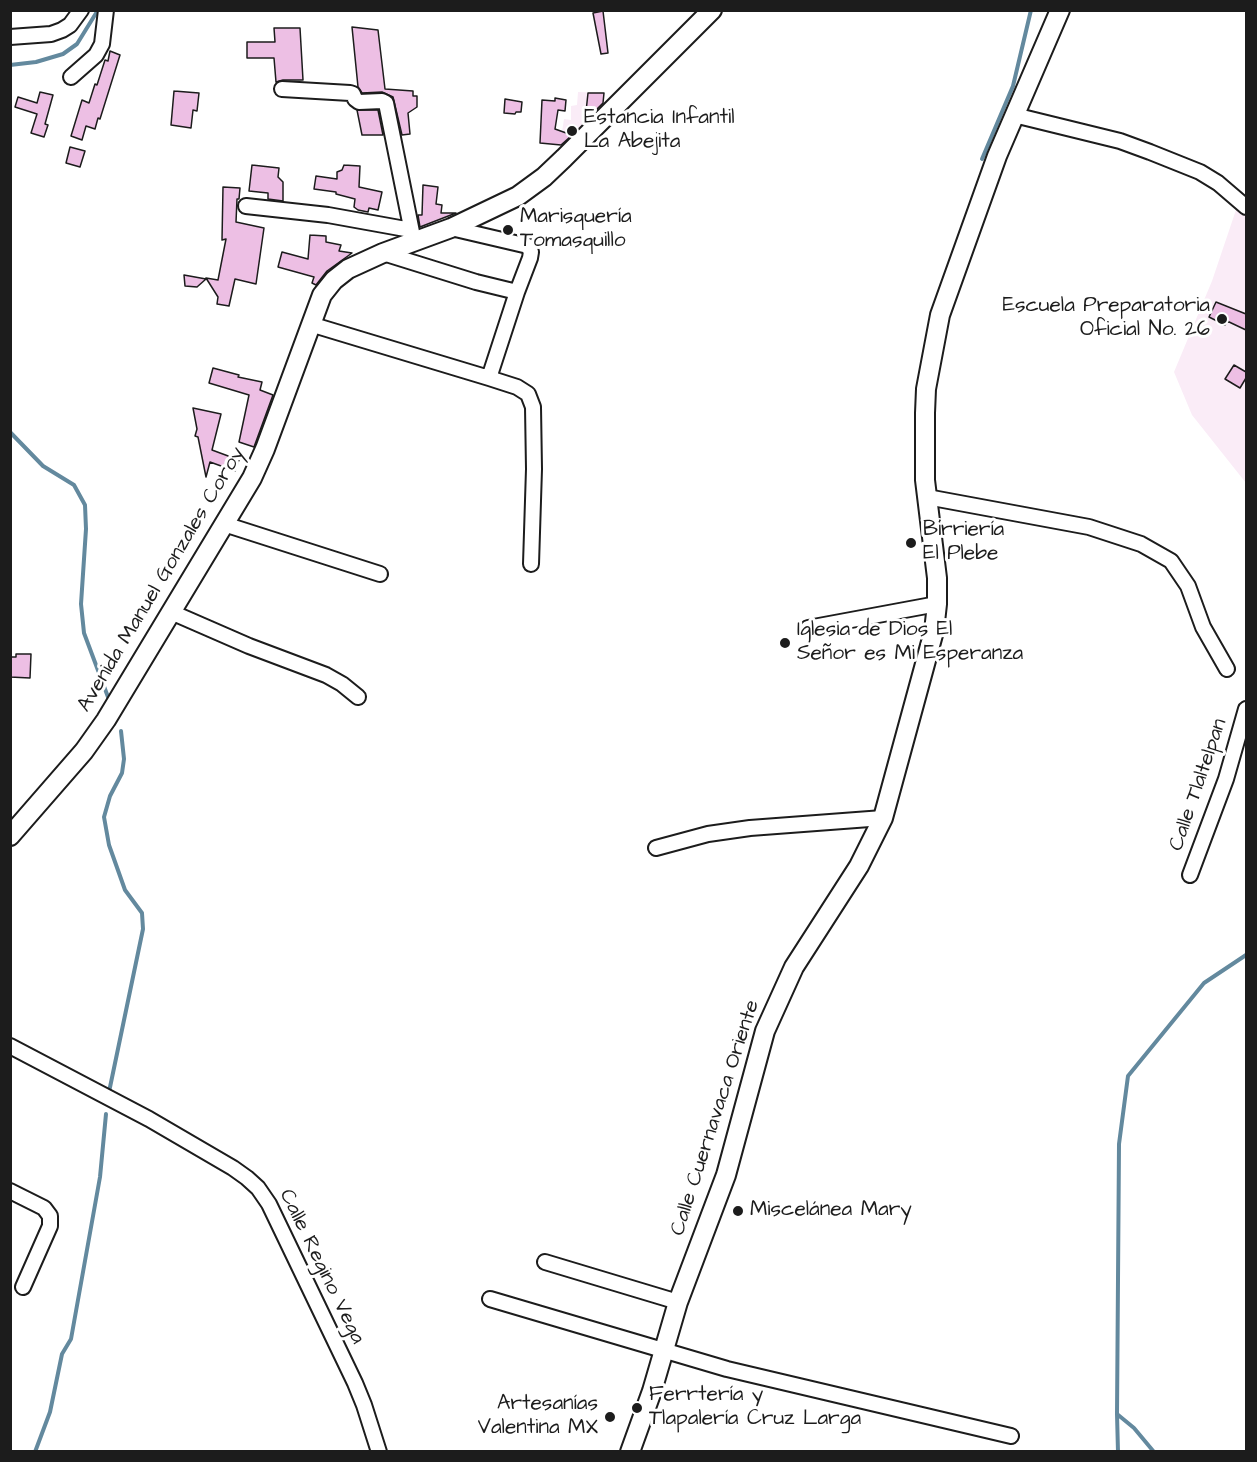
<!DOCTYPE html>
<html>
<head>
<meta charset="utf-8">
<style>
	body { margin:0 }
	#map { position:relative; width:1257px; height:1462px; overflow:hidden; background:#fff; font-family:"Architects Daughter",sans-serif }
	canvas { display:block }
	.frame { position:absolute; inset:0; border:12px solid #1c1c1c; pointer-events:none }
</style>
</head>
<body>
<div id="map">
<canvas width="1257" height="1462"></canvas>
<div class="frame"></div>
</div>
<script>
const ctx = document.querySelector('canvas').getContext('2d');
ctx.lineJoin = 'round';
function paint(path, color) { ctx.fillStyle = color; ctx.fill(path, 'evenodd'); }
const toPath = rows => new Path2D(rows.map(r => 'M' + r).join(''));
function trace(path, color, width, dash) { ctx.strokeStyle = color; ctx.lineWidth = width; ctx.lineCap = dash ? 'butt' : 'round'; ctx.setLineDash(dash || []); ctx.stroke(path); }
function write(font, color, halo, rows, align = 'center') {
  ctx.font = font + ' "Architects Daughter",sans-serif'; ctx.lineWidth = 6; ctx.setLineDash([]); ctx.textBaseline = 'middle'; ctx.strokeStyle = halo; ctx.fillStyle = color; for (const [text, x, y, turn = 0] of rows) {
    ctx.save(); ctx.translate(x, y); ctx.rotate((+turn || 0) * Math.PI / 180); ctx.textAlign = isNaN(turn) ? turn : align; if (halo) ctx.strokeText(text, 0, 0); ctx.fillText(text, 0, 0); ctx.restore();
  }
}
paint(toPath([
	[578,92,604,93,602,113,576,137,562,132,564,119,571,120,571,106,577,105],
	[1239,201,1246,205,1246,483,1192,415,1174,372,1212,281]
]), '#faecf7');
trace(toPath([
	[10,65,36,62,63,54,77,44,98,10],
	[982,159,1013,86,1031,10],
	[10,432,43,466,74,485,85,505,86,529,81,604,84,633,108,697],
	[109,1092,143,929,142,913,125,890,109,845,104,817,110,796,122,773,124,759,121,731],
	[1117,1414,1118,1452],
	[35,1452,50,1412,62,1354,71,1339,100,1177,106,1114],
	[1154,1452,1134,1428,1117,1414,1119,1144,1128,1076,1204,983,1246,955]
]), '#63899e', 4);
const building = toPath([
	[603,11,608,53,601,54,593,13,603,11],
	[352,27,378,30,385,89,413,91,413,96,417,96,417,107,408,113,410,134,402,135,393,97,382,92,362,93,358,87,352,27],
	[274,28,300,28,303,80,283,80,276,82,274,58,247,58,247,42,275,42,274,28],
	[110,51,120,55,100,119,98,118,95,129,86,126,82,140,71,136,82,100,89,103,95,84,97,85,105,60,108,61,110,51],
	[174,91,199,93,197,111,193,110,191,128,171,125,174,91],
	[40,92,53,95,45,124,48,125,44,137,31,133,37,114,15,107,18,97,37,103,40,92],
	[588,93,604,93,603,103,585,121,588,93],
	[555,98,566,100,565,111,558,110,555,129,569,134,570,137,561,145,540,143,542,100,555,101,555,98],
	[505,99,522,102,521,112,516,112,515,114,504,113,505,99],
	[357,110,378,110,383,135,362,135,357,110],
	[70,147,85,151,80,167,66,163,70,147],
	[252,165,279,168,278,177,283,182,283,201,268,199,268,193,249,191,252,165],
	[344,165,360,166,359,187,382,192,378,210,369,208,368,212,358,210,354,207,355,199,336,194,336,192,314,189,316,176,337,179,337,172,342,170,344,165],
	[423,185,438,187,436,204,442,205,441,213,456,213,420,227,418,215,422,215,423,185],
	[223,187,240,188,239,199,237,199,236,222,264,228,256,284,235,279,229,306,217,304,218,297,206,278,218,280,226,239,222,240,223,187],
	[310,235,326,236,326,242,341,245,339,251,352,253,327,271,316,285,312,283,314,277,278,267,282,252,308,259,310,235],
	[184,275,206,279,197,287,185,286,184,275],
	[1216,302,1246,314,1246,330,1227,321,1225,325,1209,317,1216,302],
	[1234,365,1246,372,1246,378,1240,388,1225,379,1234,365],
	[213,368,239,375,238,377,262,382,260,390,273,395,254,447,239,442,249,395,209,383,213,368],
	[193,408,221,414,212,450,239,460,235,471,210,462,206,477,198,437,195,436,197,429,193,408],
	[16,654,31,654,30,678,10,677,10,657,16,657,16,654]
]);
paint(building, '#edbfe4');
trace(building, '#1c1c1c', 1.5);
const minor = toPath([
	[10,37,51,34,62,30,70,25,81,10],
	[71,77,96,55,102,44,106,10],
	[282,89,350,93,353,94,355,99,359,102,382,101,386,103,414,242],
	[1014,115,1120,141,1150,152,1200,172,1218,183,1246,207],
	[246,206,328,215,411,230],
	[383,253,476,282,517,292,530,258,531,252,528,246,451,228],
	[310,324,489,378,517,387,528,394,533,407,534,469,531,564],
	[489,378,517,292],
	[927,497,1089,527,1141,544,1171,561,1188,586,1203,627,1227,669],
	[224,524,380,574],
	[171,612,249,646,326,675,342,684,358,697],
	[808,628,937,604],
	[656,848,708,834,750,828,883,818],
	[1190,875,1226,779,1246,709],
	[10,1046,149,1119,233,1168,247,1178,258,1188,269,1204,355,1383,364,1405,379,1452],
	[10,1191,44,1208,50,1216,50,1226,23,1287],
	[545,1262,678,1302],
	[490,1299,727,1369,1011,1436]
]);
const major = toPath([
	[10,836,84,751,106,720,252,478,265,449,322,295,334,280,348,269,383,253,451,228,518,196,544,177,564,158,712,10],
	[630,1452,652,1391,678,1302,726,1175,765,1031,794,967,859,866,883,818,934,631,937,604,937,578,925,480,925,413,926,389,940,315,997,156,1060,10]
]);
trace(minor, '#1c1c1c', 18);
trace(major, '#1c1c1c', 22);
trace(minor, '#fff', 14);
trace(major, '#fff', 18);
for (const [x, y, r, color] of [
	[572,131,6,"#1c1c1c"],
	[508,230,6,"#1c1c1c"],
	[1222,319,6,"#1c1c1c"],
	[911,543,6,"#1c1c1c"],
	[785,643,6,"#1c1c1c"],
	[738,1211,6,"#1c1c1c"],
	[637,1408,6,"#1c1c1c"],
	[610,1417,6,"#1c1c1c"]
]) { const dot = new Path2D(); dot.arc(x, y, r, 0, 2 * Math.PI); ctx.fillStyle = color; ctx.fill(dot); trace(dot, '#fff', 2); }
write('21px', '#1c1c1c', '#fff', [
	["Estancia Infantil",584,119],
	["La Abejita",584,143],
	["Marisquería",520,218],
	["Tomasquillo",520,242],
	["Escuela Preparatoria",1210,307,"right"],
	["Oficial No. 26",1210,331,"right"],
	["Birriería",923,531],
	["El Plebe",923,555],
	["Iglesia de Dios El",797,631],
	["Señor es Mi Esperanza",797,655],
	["Miscelánea Mary",750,1211],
	["Ferrtería y",649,1396],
	["Tlapalería Cruz Larga",649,1420],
	["Artesanías",598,1405,"right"],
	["Valentina MX",598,1429,"right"]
], 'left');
write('21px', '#1c1c1c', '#fff', [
	["Avenida Manuel Gonzales Coroy",162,580,-59],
	["Calle Tlaltelpan",1199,785,-71],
	["Calle Cuernavaca Oriente",716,1118,-72],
	["Calle Regino Vega",321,1267,64]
]);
</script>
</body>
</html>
